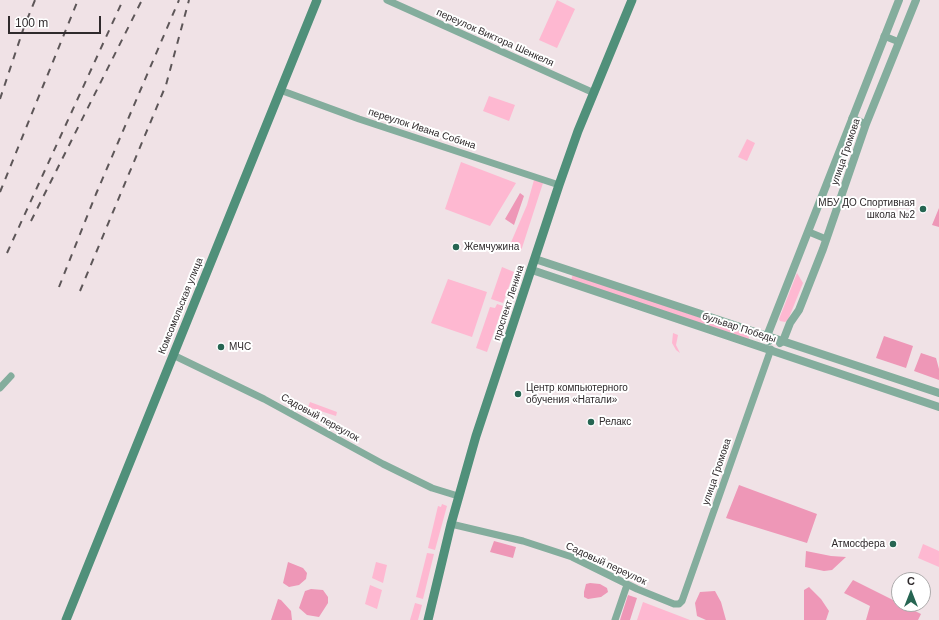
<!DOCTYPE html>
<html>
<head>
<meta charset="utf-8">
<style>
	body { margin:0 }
	#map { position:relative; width:939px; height:620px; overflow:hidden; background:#f0e2e6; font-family:Arial,sans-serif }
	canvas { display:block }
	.north { position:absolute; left:891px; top:572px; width:40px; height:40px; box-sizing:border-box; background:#fff; border:1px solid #acaaab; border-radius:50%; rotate:0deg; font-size:11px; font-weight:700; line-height:16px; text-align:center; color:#2f2a2c }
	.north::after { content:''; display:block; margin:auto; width:14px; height:18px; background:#266552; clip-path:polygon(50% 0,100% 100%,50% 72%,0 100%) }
	.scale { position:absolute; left:8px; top:16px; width:93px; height:18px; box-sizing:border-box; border:2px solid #2f2a2c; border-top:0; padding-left:5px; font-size:12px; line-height:14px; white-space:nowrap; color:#2f2a2c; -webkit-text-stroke:3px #fff; paint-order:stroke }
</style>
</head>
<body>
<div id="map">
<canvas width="939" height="620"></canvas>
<div class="north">С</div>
<div class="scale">100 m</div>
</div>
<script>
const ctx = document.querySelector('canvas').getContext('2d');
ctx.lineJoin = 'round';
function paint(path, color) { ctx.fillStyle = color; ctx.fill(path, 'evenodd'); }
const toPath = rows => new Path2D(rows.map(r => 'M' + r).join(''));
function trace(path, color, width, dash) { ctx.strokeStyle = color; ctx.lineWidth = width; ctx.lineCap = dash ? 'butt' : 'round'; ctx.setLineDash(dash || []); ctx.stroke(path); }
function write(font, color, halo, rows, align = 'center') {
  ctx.font = font + ' Arial,sans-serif'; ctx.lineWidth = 4; ctx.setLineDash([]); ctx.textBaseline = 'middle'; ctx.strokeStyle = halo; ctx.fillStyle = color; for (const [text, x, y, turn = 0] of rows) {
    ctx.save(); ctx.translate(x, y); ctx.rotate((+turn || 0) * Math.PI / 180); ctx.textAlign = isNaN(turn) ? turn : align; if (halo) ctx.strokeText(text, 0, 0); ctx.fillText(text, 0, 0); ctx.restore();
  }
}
paint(toPath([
	[557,0,575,9,557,48,539,40],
	[489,96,515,105,509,121,483,111],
	[747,139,755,143,747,161,738,157],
	[461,162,516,183,490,226,445,209],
	[534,180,543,183,521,251,509,247,527,205],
	[502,267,514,272,503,303,491,299],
	[797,273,803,283,788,320,785,322,780,321,779,319],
	[573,274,748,334,749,338,748,340,571,280],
	[448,279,487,292,472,337,431,323],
	[497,304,503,306,487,352,476,348,490,307,495,308],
	[673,333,678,335,676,345,680,353,676,350,672,343],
	[310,402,337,412,336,416,308,407],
	[442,504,447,506,435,550,428,548,438,506,441,507],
	[923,544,939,551,939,567,918,558],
	[427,553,434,554,423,599,416,597],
	[376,562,387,565,383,583,372,578],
	[370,585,382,590,377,609,365,604],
	[643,602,690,620,637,620],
	[415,603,422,605,418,620,410,620]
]), '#feb8d1');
paint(toPath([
	[520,193,524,196,514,225,505,219],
	[939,208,939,227,932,225],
	[884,336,913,346,906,368,876,358],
	[921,353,936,358,939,369,939,380,914,371],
	[739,485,817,514,807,543,726,518],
	[494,541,516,547,513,558,490,552],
	[806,551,831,556,846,557,832,570,824,571,805,567],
	[288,562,303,568,307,573,306,579,299,585,289,587,283,583],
	[853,580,921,614,918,620,866,620,870,606,844,593],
	[590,583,600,584,607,588,608,592,601,597,588,599,584,597,584,592,586,584],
	[809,587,821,599,829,611,826,620,804,620,804,590],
	[311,589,323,590,328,597,328,603,319,617,307,615,299,608,305,591],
	[715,591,721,602,726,620,706,620,697,616,695,603,700,592],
	[628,595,637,598,630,620,620,620],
	[278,599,281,600,291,611,292,620,271,620]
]), '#ee97b7');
trace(toPath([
	[387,0,594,93],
	[884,36,899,42],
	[280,90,359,119,559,185],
	[852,118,866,124],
	[809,232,826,239],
	[173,355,264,399,383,464,432,488,458,496],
	[0,388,11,376],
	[451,524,523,541,572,557,637,589,674,604,679,604,682,601,771,349],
	[615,620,627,585]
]), '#84ad9d', 7);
trace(toPath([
	[535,259,939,393],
	[532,270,939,407],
	[769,341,767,336,899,0],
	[780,343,783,341,790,323,799,310,823,249,866,124,916,0]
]), '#84ad9d', 8);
trace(toPath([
	[66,620,317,0],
	[428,620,451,524,476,436,559,185,578,131,632,0]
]), '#50907a', 9);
trace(toPath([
	[0,99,24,27,35,0],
	[0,192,78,0],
	[31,221,142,0],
	[7,253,123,0],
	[59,287,96,194,179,0],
	[80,291,166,85,189,0]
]), '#5d5658', 2, [7, 7]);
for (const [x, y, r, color] of [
	[923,209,4,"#266552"],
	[456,247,4,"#266552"],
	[221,347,4,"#266552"],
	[518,394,4,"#266552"],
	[591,422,4,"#266552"],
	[893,544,4,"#266552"]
]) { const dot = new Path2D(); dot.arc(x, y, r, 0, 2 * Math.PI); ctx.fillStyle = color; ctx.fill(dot); trace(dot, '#fff', 1.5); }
write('10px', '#2f2a2c', '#fff', [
	["переулок Виктора Шенкеля",495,38,24],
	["переулок Ивана Собина",422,129,18],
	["улица Громова",846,152,-71],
	["проспект Ленина",509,303,-72],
	["Комсомольская улица",181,306,-68],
	["бульвар Победы",739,328,18],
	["Садовый переулок",320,418,29],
	["улица Громова",717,472,-71],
	["Садовый переулок",606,564,25]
]);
write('10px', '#2f2a2c', '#fff', [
	["МБУ ДО Спортивная",915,203,"right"],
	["школа №2",915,215,"right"],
	["Жемчужина",464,247],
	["МЧС",229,347],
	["Центр компьютерного",526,388],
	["обучения «Натали»",526,400],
	["Релакс",599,422],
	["Атмосфера",885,544,"right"]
], 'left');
</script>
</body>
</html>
